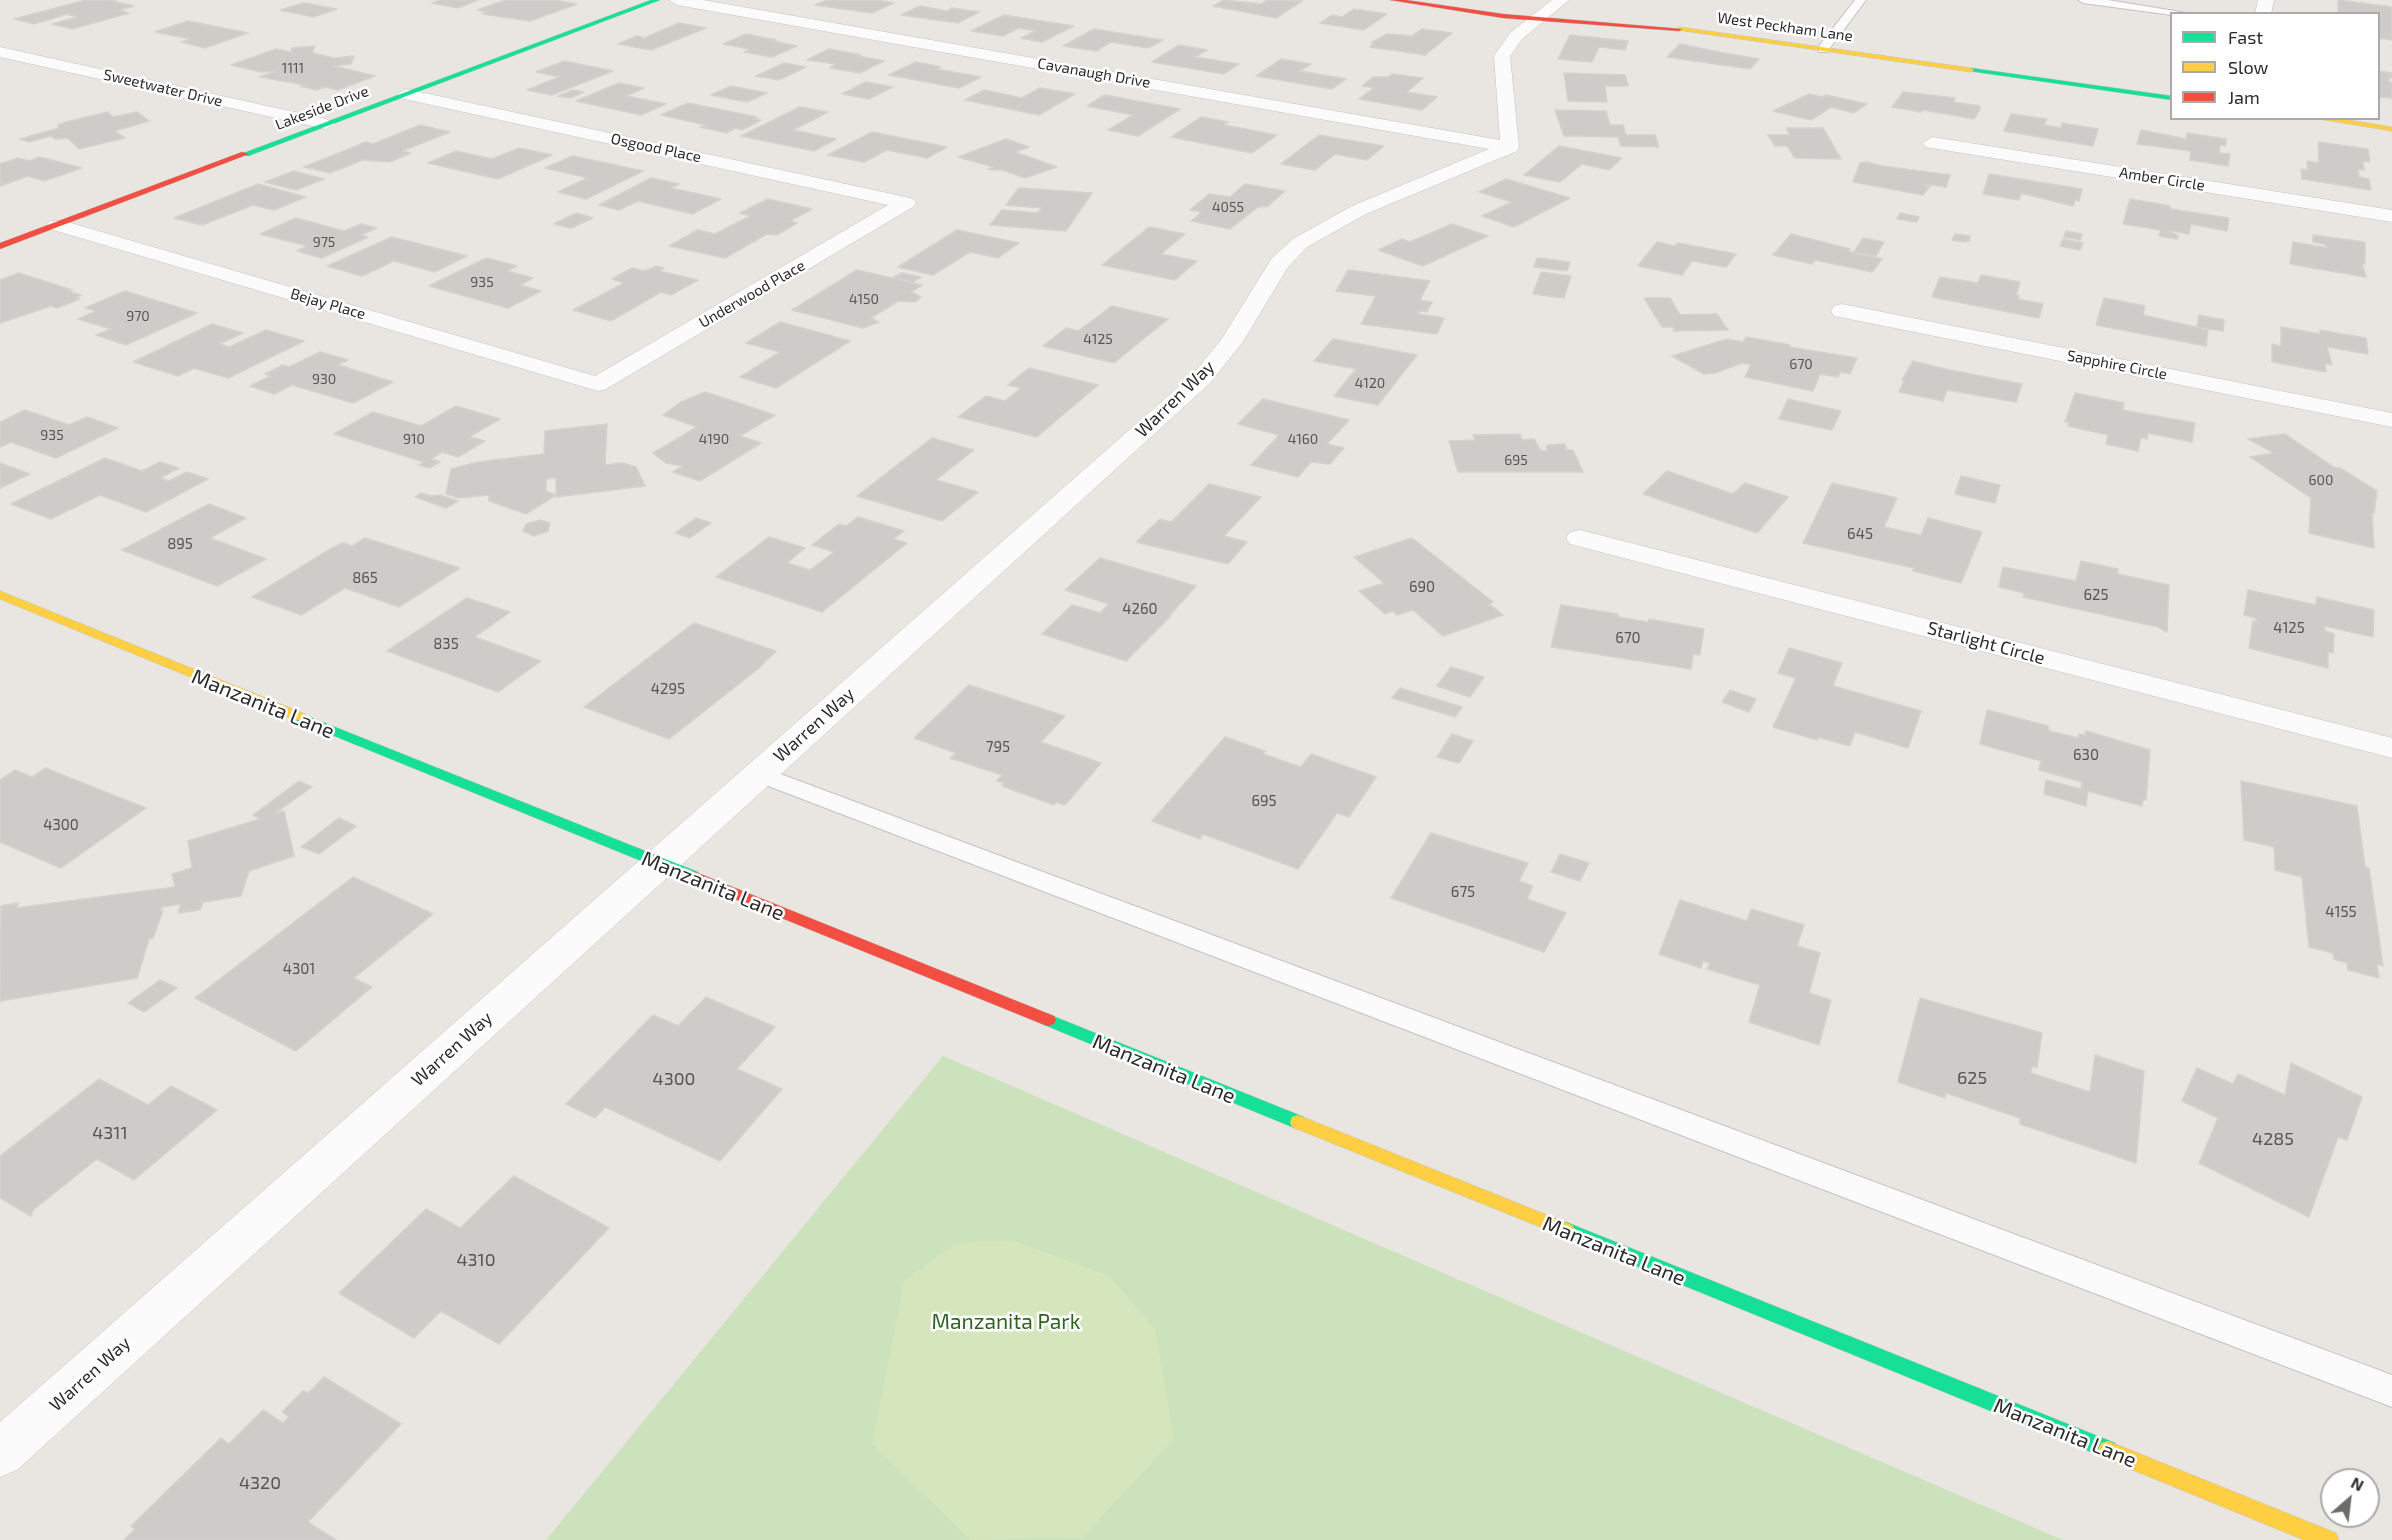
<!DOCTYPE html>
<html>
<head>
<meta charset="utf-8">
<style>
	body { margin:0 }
	#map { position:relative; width:2392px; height:1540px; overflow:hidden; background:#e9e6e2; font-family:"Exo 2",sans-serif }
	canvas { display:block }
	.legend { position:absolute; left:2170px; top:12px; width:210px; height:108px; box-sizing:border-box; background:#fff; border:2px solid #aaa; margin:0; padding:8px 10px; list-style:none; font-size:18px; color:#2b2b2b }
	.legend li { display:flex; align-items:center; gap:12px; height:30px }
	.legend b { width:30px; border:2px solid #aaa }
	.north { position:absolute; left:2320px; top:1468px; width:60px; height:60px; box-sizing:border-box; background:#fff; border:2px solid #aaa; border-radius:50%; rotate:28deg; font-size:16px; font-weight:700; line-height:24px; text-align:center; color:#2b2b2b }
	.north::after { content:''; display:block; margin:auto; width:21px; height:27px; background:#6e6c6b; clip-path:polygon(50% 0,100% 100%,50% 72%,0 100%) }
</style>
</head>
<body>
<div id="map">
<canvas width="2392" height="1540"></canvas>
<ul class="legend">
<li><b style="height:8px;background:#16e098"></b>Fast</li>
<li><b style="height:8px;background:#ffcf43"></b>Slow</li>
<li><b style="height:8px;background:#f24e42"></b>Jam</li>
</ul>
<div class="north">N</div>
</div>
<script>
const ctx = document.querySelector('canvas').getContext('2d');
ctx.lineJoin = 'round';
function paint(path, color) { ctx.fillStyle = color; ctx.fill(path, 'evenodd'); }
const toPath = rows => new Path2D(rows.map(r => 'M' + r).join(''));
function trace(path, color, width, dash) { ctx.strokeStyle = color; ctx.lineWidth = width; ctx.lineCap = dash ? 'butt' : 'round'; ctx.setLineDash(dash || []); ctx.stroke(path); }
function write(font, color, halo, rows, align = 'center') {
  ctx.font = font + ' "Exo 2",sans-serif'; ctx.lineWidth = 5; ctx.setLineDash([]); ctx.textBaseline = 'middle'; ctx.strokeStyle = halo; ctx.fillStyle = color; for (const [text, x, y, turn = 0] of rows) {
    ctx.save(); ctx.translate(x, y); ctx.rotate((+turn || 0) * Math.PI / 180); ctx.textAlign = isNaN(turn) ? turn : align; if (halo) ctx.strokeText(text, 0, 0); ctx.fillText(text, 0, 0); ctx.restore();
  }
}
paint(toPath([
	[943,1056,1376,1244,2063,1540,546,1540]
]), '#cbe2bd');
paint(toPath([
	[1012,1240,1109,1276,1155,1329,1174,1439,1082,1538,970,1540,872,1444,904,1281,956,1243]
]), '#d5e5bc');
const building = toPath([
	[86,0,117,0,112,1,134,6,119,10,129,13,72,29,52,24,78,17,67,14,34,24,14,19,86,0],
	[440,0,478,0,458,8,432,3,440,0],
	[506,0,555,0,577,4,530,21,482,14,487,12,477,10,506,0],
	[827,0,878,0,894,3,872,13,815,5,827,0],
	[1224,0,1261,4,1267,0,1302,1,1276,18,1213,6,1224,0],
	[2338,0,2392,7,2392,40,2378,38,2378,14,2338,14,2338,0],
	[304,3,337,9,313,17,280,10,304,3],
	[920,6,947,11,952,8,979,12,958,23,901,15,920,6],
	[1354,9,1387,14,1364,30,1320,23,1332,15,1342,17,1354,9],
	[1004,15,1074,26,1042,42,1021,38,1035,31,1019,28,1003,36,971,31,1004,15],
	[188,21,248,33,205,48,181,42,191,39,155,32,188,21],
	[679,23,706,28,651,50,618,44,637,36,644,38,679,23],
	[1094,29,1163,40,1148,48,1111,42,1096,51,1063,46,1094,29],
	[1422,29,1452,33,1425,55,1370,47,1374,43,1371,43,1387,34,1412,36,1422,29],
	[746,34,776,40,773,41,797,46,772,57,744,52,750,49,723,44,746,34],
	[1570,35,1628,41,1625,50,1599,47,1592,62,1558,59,1570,35],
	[1680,44,1724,53,1759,59,1750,69,1667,57,1680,44],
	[1179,45,1207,50,1195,57,1239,64,1224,74,1152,62,1179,45],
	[315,46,312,53,334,58,354,56,351,64,334,66,375,76,338,90,325,87,316,90,300,86,305,85,260,77,276,71,261,72,231,65,276,49,291,52,292,48,315,46],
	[829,49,861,55,858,56,884,61,860,73,830,68,836,64,807,60,829,49],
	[1281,59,1311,64,1300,71,1346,79,1332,89,1256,76,1281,59],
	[564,61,613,71,552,95,527,90,559,77,536,72,564,61],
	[916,62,941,67,936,69,981,77,959,88,889,75,916,62],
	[784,63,806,67,779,80,756,76,784,63],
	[2378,71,2392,73,2392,78,2389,77,2389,82,2392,82,2392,98,2378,97,2378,71],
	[1564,73,1625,75,1628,86,1605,86,1607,102,1568,101,1564,73],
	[1392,74,1423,78,1407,92,1437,97,1422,110,1359,99,1374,88,1362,86,1373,77,1388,77,1392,74],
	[866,82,893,87,869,99,842,94,866,82],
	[619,83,644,88,626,96,666,104,641,115,576,101,619,83],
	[731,86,767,93,747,102,711,95,731,86],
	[1040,88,1075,94,1039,115,965,100,984,90,1022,98,1040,88],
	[573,90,584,92,570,98,558,96,573,90],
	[1903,92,1955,98,1953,102,1980,106,1980,109,1974,119,1923,110,1921,112,1892,107,1903,92],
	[1809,94,1822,97,1826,95,1867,104,1854,113,1831,107,1811,120,1773,111,1809,94],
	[1105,95,1180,109,1138,136,1108,130,1133,115,1087,106,1105,95],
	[688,103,757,117,753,119,761,120,742,130,735,128,726,133,700,127,706,125,661,115,688,103],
	[800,107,828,112,793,130,836,139,814,151,741,136,800,107],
	[1555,110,1606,111,1610,125,1623,125,1626,135,1655,135,1659,147,1621,146,1618,137,1564,136,1555,110],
	[108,112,113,117,137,112,149,121,115,131,125,138,79,149,68,138,55,139,51,136,29,142,20,139,59,128,58,125,66,122,108,112],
	[2011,114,2047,119,2044,125,2061,128,2062,123,2098,129,2093,146,2004,131,2011,114],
	[1201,117,1228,122,1224,125,1277,135,1252,153,1171,137,1201,117],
	[420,125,450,132,402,151,411,153,390,162,363,160,330,173,304,167,366,142,373,144,420,125],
	[1786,128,1823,128,1841,159,1795,158,1787,146,1775,146,1768,135,1790,135,1786,128],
	[2141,130,2186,139,2187,133,2226,139,2226,146,2220,145,2219,153,2230,154,2228,166,2190,160,2191,151,2137,144,2141,130],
	[872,132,947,147,927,158,887,150,864,162,828,155,872,132],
	[1319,135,1341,139,1384,146,1367,160,1335,154,1315,170,1281,164,1319,135],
	[1006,139,1029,147,1015,152,1057,167,1025,178,1003,170,991,170,988,169,994,167,958,157,1006,139],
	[2318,142,2368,149,2370,162,2363,161,2364,170,2358,169,2359,177,2369,179,2371,190,2302,179,2301,169,2308,170,2307,161,2319,163,2318,142],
	[1559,146,1622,158,1609,170,1582,164,1560,182,1524,175,1559,146],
	[519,148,552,155,498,179,428,163,456,151,492,159,519,148],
	[573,156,643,171,586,199,558,192,588,178,545,168,573,156],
	[40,157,82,168,44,181,28,176,0,186,0,164,18,158,29,161,40,157],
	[1867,162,1882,166,1950,175,1946,187,1927,184,1926,186,1930,186,1923,195,1853,182,1860,163,1867,162],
	[294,171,324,179,296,190,265,182,294,171],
	[1989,174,2082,189,2079,201,2075,200,2073,206,2021,193,2019,200,1983,194,1989,174],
	[651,178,679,184,671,188,721,199,692,214,638,201,619,210,599,205,651,178],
	[1506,179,1570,198,1514,227,1482,216,1512,202,1479,192,1506,179],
	[258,184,306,197,274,210,253,205,202,225,174,218,258,184],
	[1245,184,1285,191,1268,206,1258,207,1230,229,1191,221,1202,212,1190,210,1209,194,1230,197,1245,184],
	[1019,188,1092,193,1066,231,990,225,1002,210,1038,213,1042,208,1006,205,1019,188],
	[768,199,812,209,790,221,797,223,777,235,767,234,725,258,669,246,698,230,715,234,750,216,740,213,768,199],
	[2130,199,2170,206,2170,209,2229,218,2227,231,2191,224,2189,234,2167,230,2178,236,2177,239,2159,236,2161,230,2123,224,2130,199],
	[576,213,593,218,571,228,554,224,576,213],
	[1900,213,1919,217,1917,222,1897,219,1900,213],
	[296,218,344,231,361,224,377,228,361,235,368,237,322,258,297,251,307,246,260,234,296,218],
	[1452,224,1488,236,1423,266,1378,250,1402,239,1410,242,1452,224],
	[1149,227,1185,234,1161,254,1197,261,1175,280,1102,265,1149,227],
	[957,230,1019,243,998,258,970,252,933,275,898,267,957,230],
	[2066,231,2082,234,2080,240,2064,237,2066,231],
	[1791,234,1850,249,1847,251,1882,259,1872,272,1815,260,1812,264,1773,255,1791,234],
	[1955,234,1970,236,1969,241,1964,242,1952,240,1955,234],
	[2313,235,2365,242,2365,264,2362,264,2366,277,2290,264,2293,242,2328,248,2324,244,2313,242,2313,235],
	[392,237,467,256,435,272,394,261,362,276,327,266,392,237],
	[1863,238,1884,242,1876,256,1854,252,1863,238],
	[2063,239,2083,243,2080,250,2060,246,2063,239],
	[1657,242,1675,246,1678,243,1736,254,1726,267,1692,261,1682,275,1638,266,1657,242],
	[486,258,517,266,507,271,533,278,520,285,541,291,508,308,429,286,486,258],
	[1537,258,1570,262,1567,271,1534,267,1537,258],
	[657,266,664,268,659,271,698,280,671,295,661,292,611,321,573,310,624,283,612,279,632,268,644,271,657,266],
	[857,270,922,285,911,292,921,297,915,302,898,301,871,318,879,322,863,328,792,310,857,270],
	[1348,270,1430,281,1420,300,1432,302,1427,312,1420,311,1418,314,1444,318,1437,334,1361,324,1376,296,1336,291,1348,270],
	[1541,272,1571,276,1564,298,1533,294,1541,272],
	[19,273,72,290,68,291,81,295,76,298,80,299,57,308,51,306,0,323,0,280,19,273],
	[902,273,921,277,913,282,894,277,902,273],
	[1981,275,2020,282,2016,295,2019,295,2018,299,2043,304,2039,318,1932,297,1940,277,1978,283,1981,275],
	[125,291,197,313,126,345,96,335,111,329,78,319,96,311,85,308,125,291],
	[1644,298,1670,298,1680,315,1717,314,1728,330,1673,331,1674,327,1662,327,1644,298],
	[2104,298,2145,306,2143,315,2208,330,2206,346,2096,325,2104,298],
	[1112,306,1168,319,1114,363,1043,346,1066,328,1078,331,1112,306],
	[2199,315,2224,320,2223,331,2197,327,2199,315],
	[780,322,850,341,776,388,740,377,780,352,746,343,780,322],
	[212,324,243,333,219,344,229,347,266,330,304,341,228,378,194,368,178,376,133,362,212,324],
	[2281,327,2320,334,2320,330,2366,338,2368,354,2327,347,2332,365,2325,363,2326,372,2272,362,2272,344,2281,346,2281,327],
	[1746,337,1790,345,1789,347,1857,358,1850,374,1840,372,1838,377,1820,374,1813,391,1745,377,1751,365,1742,363,1715,373,1704,374,1672,356,1727,339,1743,342,1746,337],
	[1333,339,1417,355,1378,405,1334,396,1356,369,1314,361,1333,339],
	[320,352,348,360,338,365,393,382,353,403,292,385,274,394,250,386,271,376,265,374,283,365,289,367,320,352],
	[1913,361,1945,369,2022,384,2016,402,1947,390,1943,401,1899,392,1904,381,1902,380,1913,361],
	[1029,368,1098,385,1037,437,958,417,986,396,1005,401,1021,388,1008,385,1029,368],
	[705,392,775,415,740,436,761,443,700,481,673,472,683,466,666,463,653,453,697,427,663,415,681,402,705,392],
	[2075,393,2124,403,2122,410,2195,423,2192,442,2148,433,2147,439,2141,437,2138,451,2106,444,2108,435,2068,426,2069,422,2065,422,2075,393],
	[1263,399,1349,420,1327,444,1344,448,1330,464,1311,462,1298,477,1251,465,1279,435,1238,424,1263,399],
	[1788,399,1841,411,1832,430,1779,419,1788,399],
	[456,406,500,419,469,437,485,441,458,457,442,452,431,459,440,462,429,468,419,465,424,462,334,434,373,412,421,426,456,406],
	[25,410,69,425,87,417,118,428,56,458,11,442,0,447,0,422,25,410],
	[607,424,605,465,622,463,636,467,645,486,556,497,556,478,546,479,546,491,556,495,526,514,489,501,489,495,459,498,446,494,451,469,478,462,544,454,545,431,607,424],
	[1520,434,1522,440,1534,439,1541,451,1548,451,1546,446,1549,445,1565,444,1567,450,1573,450,1583,472,1458,472,1449,441,1475,440,1473,435,1520,434],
	[2285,434,2335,468,2340,468,2377,491,2374,513,2372,513,2374,548,2309,533,2311,498,2250,457,2274,453,2248,439,2285,434],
	[932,438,974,450,936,480,978,492,942,521,857,496,932,438],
	[105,458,142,471,160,462,179,468,160,478,169,481,187,472,208,479,146,512,100,495,51,519,11,504,105,458],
	[0,463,30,474,0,488,0,463],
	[1667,471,1733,494,1745,483,1788,497,1757,533,1643,494,1667,471],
	[1961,476,2000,485,1995,503,1955,494,1961,476],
	[1832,483,1897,498,1884,527,1921,535,1928,518,1982,532,1961,583,1913,571,1914,568,1803,543,1832,483],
	[1209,484,1261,497,1224,536,1247,542,1228,564,1136,542,1160,519,1171,522,1209,484],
	[421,493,430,496,440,495,458,501,446,508,415,497,421,493],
	[209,504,246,518,210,538,266,559,217,586,122,550,209,504],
	[858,517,904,531,893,539,907,543,822,612,716,577,769,537,805,548,787,563,810,570,834,552,812,545,839,524,846,526,858,517],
	[696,518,711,523,690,538,675,533,696,518],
	[540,520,550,523,548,531,534,536,523,531,526,524,540,520],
	[365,538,460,568,399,607,345,588,301,615,252,597,332,548,343,543,352,546,365,538],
	[1412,538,1493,602,1489,604,1503,615,1443,636,1413,610,1397,615,1393,611,1385,614,1359,591,1384,583,1354,557,1412,538],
	[1100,558,1196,586,1169,616,1171,616,1126,661,1042,634,1072,605,1100,613,1109,604,1065,590,1100,558],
	[2081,561,2118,569,2117,574,2169,585,2167,632,2158,627,2023,597,2024,593,1999,587,2003,567,2076,581,2081,561],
	[2248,590,2316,605,2317,597,2374,610,2373,637,2325,626,2325,631,2334,634,2333,653,2328,652,2328,668,2249,648,2253,621,2259,622,2255,618,2244,615,2248,590],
	[467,598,510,612,475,637,541,661,498,692,387,651,467,598],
	[1561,605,1618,614,1618,617,1648,622,1649,619,1704,629,1700,655,1693,654,1691,669,1551,647,1561,605],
	[694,623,776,651,759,668,669,739,584,707,694,623],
	[1789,648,1842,663,1833,686,1921,711,1908,748,1855,732,1850,746,1818,737,1817,740,1773,727,1796,678,1778,673,1789,648],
	[1451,667,1484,677,1470,697,1437,686,1451,667],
	[969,685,1065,716,1041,742,1101,763,1065,805,1056,802,1054,805,1002,786,1004,783,997,781,1002,775,950,758,956,753,914,738,969,685],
	[1400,688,1462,707,1455,717,1392,698,1400,688],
	[1730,690,1756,699,1749,712,1722,702,1730,690],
	[1987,710,2048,726,2049,731,2078,738,2079,734,2085,735,2086,731,2150,750,2146,800,2143,799,2142,806,2088,791,2086,806,2044,794,2046,780,2081,789,2082,782,2039,770,2041,761,1980,744,1987,710],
	[1452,734,1473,741,1459,763,1437,757,1452,734],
	[1225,737,1265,751,1263,754,1301,767,1311,754,1376,777,1349,817,1337,813,1298,869,1203,834,1200,839,1152,821,1225,737],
	[46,768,70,778,146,808,61,868,0,842,0,780,15,770,32,777,46,768],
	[299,781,312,787,274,814,284,811,294,856,249,871,241,896,203,902,200,910,178,913,181,904,162,907,160,912,163,911,153,938,149,939,137,978,0,1001,1,906,18,903,16,908,175,887,172,874,192,868,188,841,260,819,253,815,299,781],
	[2241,781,2357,806,2365,867,2369,868,2383,966,2377,964,2379,978,2348,970,2347,963,2334,959,2333,953,2309,947,2302,877,2275,870,2274,847,2244,840,2241,781],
	[339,818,356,826,319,854,301,847,339,818],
	[1431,833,1528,863,1519,881,1533,886,1527,899,1566,913,1544,952,1391,898,1431,833],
	[1560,854,1589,863,1580,881,1551,872,1560,854],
	[353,877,433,914,354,978,372,987,296,1051,195,998,353,877],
	[1680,900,1747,921,1751,909,1804,925,1797,946,1820,953,1809,993,1831,1000,1819,1045,1749,1022,1760,985,1707,969,1710,963,1703,961,1701,968,1659,954,1680,900],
	[160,980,177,988,144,1012,128,1003,160,980],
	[706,997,775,1027,737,1069,782,1089,720,1161,605,1107,595,1118,566,1104,653,1015,678,1026,706,997],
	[1920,998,2042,1033,2037,1068,2032,1066,2031,1073,2090,1092,2095,1055,2144,1071,2136,1163,2020,1124,2020,1118,1946,1093,1945,1098,1898,1082,1920,998],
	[2291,1063,2362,1097,2347,1140,2338,1137,2309,1217,2199,1163,2218,1118,2182,1101,2197,1068,2233,1084,2238,1074,2285,1095,2291,1063],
	[99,1079,148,1105,171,1086,217,1110,134,1180,97,1159,33,1210,31,1216,0,1198,0,1156,99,1079],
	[514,1176,609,1228,499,1344,441,1311,414,1338,339,1293,426,1209,460,1228,514,1176],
	[324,1377,401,1424,308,1522,336,1540,124,1540,135,1529,131,1526,221,1438,229,1444,263,1410,283,1423,289,1417,282,1412,303,1391,308,1393,324,1377]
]);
paint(building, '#ceccc9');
trace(building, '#d4d1ce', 1.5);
const lane = toPath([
	[1855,0,1866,0,1827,52,1819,52,1819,46,1855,0],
	[2078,0,2108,0,2193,14,2172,15,2083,3,2078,0],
	[759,766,2392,1375,2392,1407,750,779,747,774,750,769,759,766]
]);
const street = toPath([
	[669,0,703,0,1500,140,1494,56,1510,33,1552,0,1569,0,1522,39,1510,56,1519,147,1517,151,1366,214,1307,247,1288,267,1242,343,1209,384,17,1470,0,1477,0,1422,1193,374,1221,340,1272,258,1293,239,1352,206,1489,149,677,5,669,0],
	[2258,0,2274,0,2271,14,2255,14,2258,0],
	[0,47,326,119,335,124,326,129,0,57,0,47],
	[406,89,906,197,913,199,916,203,913,207,606,389,598,391,50,229,47,225,50,221,64,221,595,376,888,205,400,98,397,94,406,89],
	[1932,137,2392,210,2392,222,1925,147,1923,143,1932,137],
	[1842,304,2392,413,2392,427,1834,316,1831,311,1834,306,1842,304],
	[1580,530,2392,738,2392,758,1570,544,1566,538,1570,532,1580,530]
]);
const fast = toPath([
	[651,0,660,0,248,156,241,154,651,0],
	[1971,68,2172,96,2172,100,1969,71,1971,68],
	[300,713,698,872,700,876,698,880,688,880,295,720,294,717,295,714,300,713],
	[1048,1014,1304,1117,1306,1122,1304,1127,1298,1129,1292,1127,1042,1024,1040,1020,1042,1016,1048,1014],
	[1566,1222,2115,1443,2118,1450,2115,1457,2108,1459,1560,1235,1557,1230,1560,1225,1566,1222]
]);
const slow = toPath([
	[1679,27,1971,68,1974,70,1971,72,1677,30,1679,27],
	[2313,118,2335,118,2392,127,2392,131,2313,118],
	[0,591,305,714,306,717,305,720,295,720,0,599,0,591],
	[1298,1115,1572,1225,1575,1230,1572,1235,1566,1238,1560,1235,1292,1127,1290,1122,1292,1117,1298,1115],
	[2108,1441,2336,1533,2339,1540,2304,1540,2101,1457,2098,1450,2101,1443,2108,1441]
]);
const jam = toPath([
	[1390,0,1406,0,1503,14,1682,29,1679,31,1503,18,1390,0],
	[242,152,249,154,0,249,0,243,242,152],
	[693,871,1054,1016,1056,1020,1054,1024,1048,1026,1042,1024,688,880,686,876,688,872,693,871]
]);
trace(lane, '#c3c2c2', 2);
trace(street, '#c3c2c2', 1);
trace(fast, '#c3c2c2', 1);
trace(slow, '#c3c2c2', 1);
trace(jam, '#c3c2c2', 1);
paint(lane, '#fcfbfb');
paint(street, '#fcfbfb');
paint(fast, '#16e098');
paint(slow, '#ffcf43');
paint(jam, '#f24e42');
write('14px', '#565554', null, [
	["1111",293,68],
	["4055",1228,207],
	["975",324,242],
	["935",482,282],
	["4150",864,299],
	["970",138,316],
	["4125",1098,339],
	["670",1801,364],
	["930",324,379],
	["4120",1370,383],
	["935",52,435],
	["910",414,439],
	["4190",714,439],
	["4160",1303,439],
	["695",1516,460],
	["600",2321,480]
]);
write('15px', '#2b2b2b', '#fff', [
	["West Peckham Lane",1785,27,8],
	["Cavanaugh Drive",1094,73,10],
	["Sweetwater Drive",163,88,13],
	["Lakeside Drive",322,108,-21],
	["Osgood Place",656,148,12],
	["Amber Circle",2162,179,9],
	["Underwood Place",752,294,-30],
	["Bejay Place",328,304,16],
	["Sapphire Circle",2117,365,11]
]);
write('15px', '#565554', null, [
	["645",1860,534],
	["895",180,544],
	["865",365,578],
	["690",1422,587],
	["625",2096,595],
	["4260",1140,609],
	["4125",2289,628],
	["670",1628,638],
	["835",446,644],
	["4295",668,689],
	["795",998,747],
	["630",2086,755],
	["695",1264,801],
	["4300",61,825],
	["675",1463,892],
	["4155",2341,912],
	["4301",299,969]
]);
write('18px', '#2b2b2b', '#fff', [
	["Warren Way",1175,399,-44],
	["Starlight Circle",1986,643,15],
	["Warren Way",814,725,-42],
	["Warren Way",452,1049,-42],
	["Warren Way",90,1374,-42]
]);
write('18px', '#565554', null, [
	["625",1972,1078],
	["4300",674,1079],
	["4311",110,1133],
	["4285",2273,1139],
	["4310",476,1260],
	["4320",260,1483]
]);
write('21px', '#2b2b2b', '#fff', [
	["Manzanita Lane",263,704,22],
	["Manzanita Lane",713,886,22],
	["Manzanita Lane",1164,1069,22],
	["Manzanita Lane",1614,1251,22],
	["Manzanita Lane",2065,1433,22]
]);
write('21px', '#2d6420', '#fff', [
	["Manzanita Park",1006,1322]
]);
</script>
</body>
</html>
